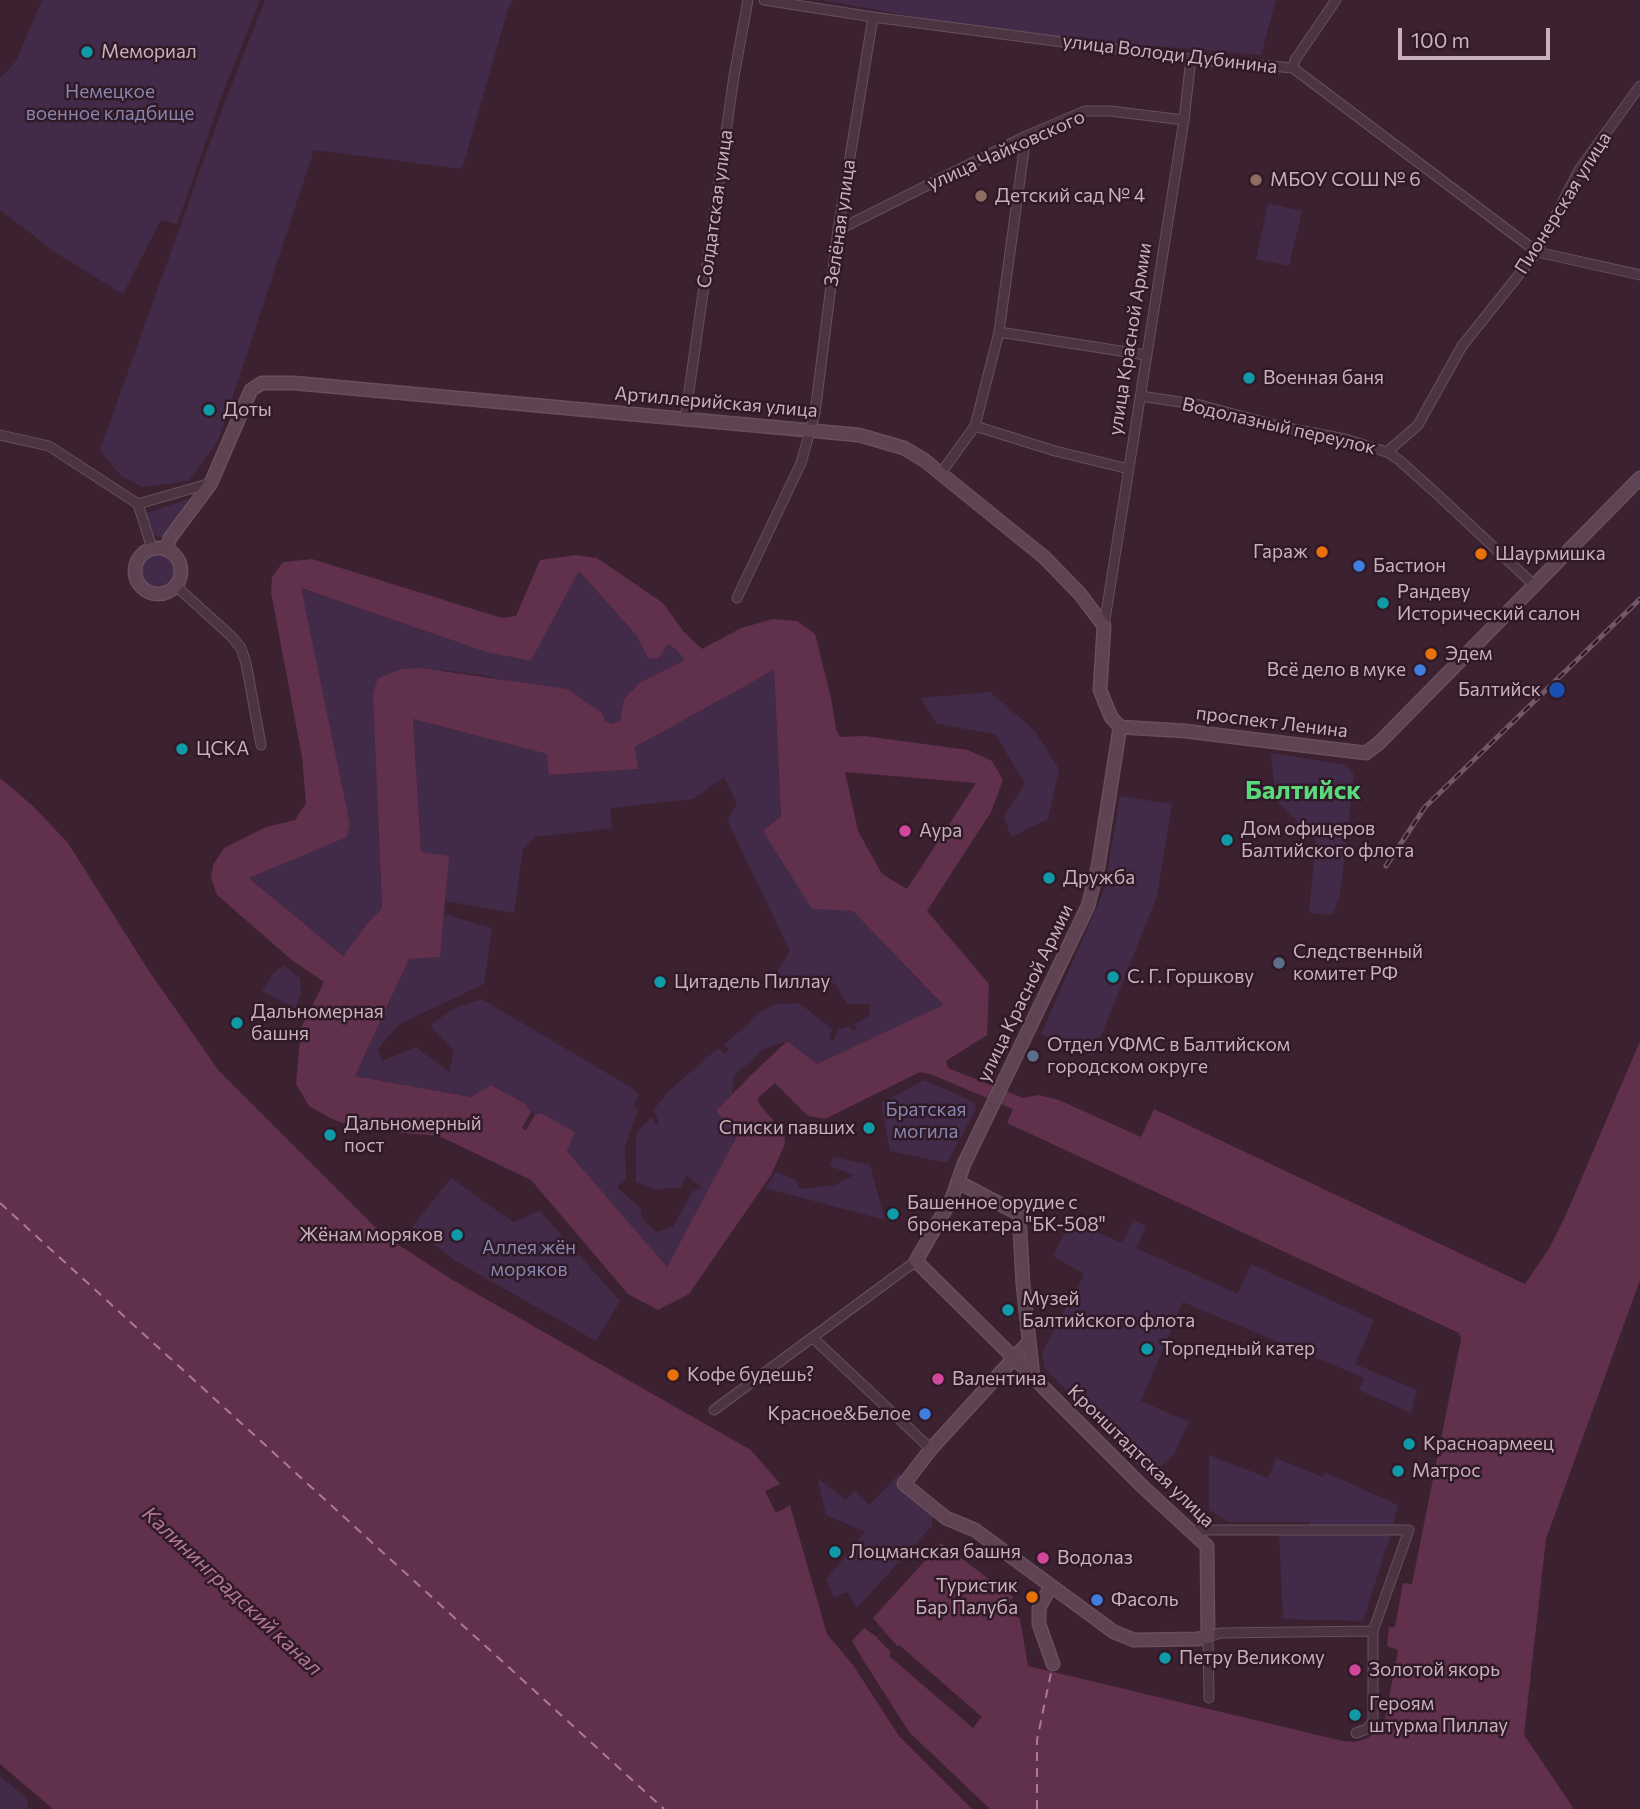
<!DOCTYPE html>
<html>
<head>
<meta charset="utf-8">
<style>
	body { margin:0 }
	#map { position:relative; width:1640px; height:1809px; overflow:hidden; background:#3c2131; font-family:Commissioner,sans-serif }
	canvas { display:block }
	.scale { position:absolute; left:1398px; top:28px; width:152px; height:32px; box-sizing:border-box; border:4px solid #c8b0bd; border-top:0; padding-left:9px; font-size:21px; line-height:24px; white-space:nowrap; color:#c8b0bd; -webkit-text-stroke:5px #311a27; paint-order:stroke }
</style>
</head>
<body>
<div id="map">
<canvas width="1640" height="1809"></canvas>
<div class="scale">100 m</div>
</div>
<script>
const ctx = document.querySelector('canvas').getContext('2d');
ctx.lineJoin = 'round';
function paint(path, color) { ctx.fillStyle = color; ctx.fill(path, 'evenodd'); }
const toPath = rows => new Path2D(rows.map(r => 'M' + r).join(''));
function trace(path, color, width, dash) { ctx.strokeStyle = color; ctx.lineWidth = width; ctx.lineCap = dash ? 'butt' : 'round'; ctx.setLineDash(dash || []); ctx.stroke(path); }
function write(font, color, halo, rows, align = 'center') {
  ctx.font = font + ' Commissioner,sans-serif'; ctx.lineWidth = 5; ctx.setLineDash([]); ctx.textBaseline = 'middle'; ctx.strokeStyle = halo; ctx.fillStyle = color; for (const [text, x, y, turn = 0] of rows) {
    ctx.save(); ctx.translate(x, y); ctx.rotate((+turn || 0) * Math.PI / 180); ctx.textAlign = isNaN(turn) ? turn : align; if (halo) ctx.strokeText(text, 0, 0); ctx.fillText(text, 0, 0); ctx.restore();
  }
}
paint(toPath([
	[42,0,260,0,225,87,177,224,161,220,123,294,59,255,0,210,0,78,16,61],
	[265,0,513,0,508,9,462,169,314,150,218,441,189,481,143,487,121,476,100,450,221,112],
	[822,0,1276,0,1261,55,1010,34],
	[1268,203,1302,211,1289,266,1256,259],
	[194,497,165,536,158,537,153,534,146,513],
	'140 571a18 18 0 1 1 36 0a18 18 0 1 1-36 0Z',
	[579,571,636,635,648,658,668,644,677,650,686,660,641,682,624,699,620,721,612,724,514,682,483,675,421,668,377,789,382,908,366,925,343,956,249,878,346,837,350,824,300,588,486,652,531,661],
	[774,670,781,817,763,831,853,910,943,1006,817,1064,787,1041,764,1049,734,1076,732,1094,716,1111,737,1136,667,1268,567,1151,575,1132,541,1113,535,1115,531,1112,525,1104,472,1097,355,1076,409,959,440,954,444,914,492,928,484,984,398,1025,378,1049,382,1061,416,1047,449,1072,454,1050,430,1025,456,1007,482,999,635,1090,639,1096,633,1106,638,1110,625,1147,626,1179,617,1187,641,1209,642,1219,656,1232,673,1227,692,1192,702,1187,687,1176,681,1187,656,1190,636,1182,636,1135,649,1119,653,1118,656,1125,659,1124,654,1109,671,1089,716,1050,720,1049,724,1054,727,1052,729,1049,724,1045,762,1011,776,1004,799,1003,832,1029,829,1041,833,1040,839,1029,849,1026,853,1031,856,1030,854,1024,870,1016,869,1004,847,1004,836,984,804,976,797,986,773,978,790,951,727,820,737,804,724,777,693,799,610,808,612,828,535,837,523,849,514,913,445,901,448,856,421,853,413,719,547,754,550,775,637,769,635,747],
	[990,692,1034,730,1059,769,1048,819,1011,837,1004,816,1025,784,995,734,937,724,920,698],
	[1271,753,1346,765,1354,775,1340,896,1332,915,1309,913,1316,840,1276,800],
	[1120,796,1172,804,1157,896,1093,1056,1041,1034,1105,888],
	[284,965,300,978,301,993,296,1009,262,991,274,972],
	[925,1080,975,1103,976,1109,947,1163,890,1151,881,1103],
	[833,1157,870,1165,885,1220,765,1188,776,1172,795,1179,800,1189,835,1185,854,1175,830,1166],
	[451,1178,513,1222,540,1211,620,1301,596,1341,454,1260,412,1227],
	[1070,1220,1122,1243,1133,1220,1146,1226,1136,1248,1238,1294,1251,1264,1374,1320,1355,1364,1417,1390,1411,1413,1359,1390,1364,1378,1183,1302,1141,1401,1189,1422,1174,1454,1149,1477,1044,1367,1042,1353,1084,1274,1053,1256],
	[1209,1455,1268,1478,1276,1458,1322,1477,1325,1472,1398,1505,1389,1540,1363,1621,1283,1619,1279,1534,1310,1535,1310,1522,1228,1522,1209,1510],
	[899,1474,940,1504,933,1514,932,1526,857,1608,847,1592,834,1597,826,1580,865,1532,826,1515,817,1478,846,1500,854,1491,869,1505],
	[0,1776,28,1799,27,1809,0,1809]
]), '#412b48');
paint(toPath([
	[576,555,597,558,663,603,684,632,702,649,741,628,773,619,797,621,815,634,831,698,836,729,840,737,865,736,968,750,992,761,1003,780,991,812,927,911,989,984,987,1035,946,1061,948,1068,1023,1098,1038,1095,1059,1100,1141,1137,1154,1109,1525,1284,1550,1247,1565,1217,1640,1041,1640,1280,1546,1539,1524,1735,1574,1809,53,1809,0,1764,0,778,33,806,68,843,149,971,219,1071,383,1235,456,1282,751,1450,780,1484,765,1491,776,1513,790,1505,827,1634,853,1665,862,1658,852,1641,864,1628,877,1637,884,1631,873,1618,941,1543,1013,1597,1006,1607,1020,1619,1028,1666,1343,1741,1355,1742,1368,1738,1384,1724,1398,1650,1387,1646,1389,1627,1395,1627,1403,1583,1412,1584,1461,1339,1459,1333,1007,1123,1013,1109,930,1074,920,1072,825,1119,808,1116,775,1083,758,1098,759,1104,784,1133,785,1144,771,1175,689,1294,658,1310,628,1294,531,1180,439,1136,359,1129,332,1119,309,1106,296,1084,301,1028,324,982,293,961,217,895,211,878,213,865,224,848,266,827,295,820,306,803,302,757,271,592,272,577,283,562,312,559,502,618,516,616,540,560],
	[579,571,636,635,648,658,658,659,668,644,677,650,685,660,641,682,624,699,620,721,612,724,605,721,602,713,567,689,421,668,401,669,378,678,373,693,382,908,366,925,343,956,249,878,347,837,350,824,301,588,486,652,531,661],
	[774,670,781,816,763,831,812,909,853,911,943,1005,817,1064,787,1041,750,1076,716,1111,737,1136,667,1267,567,1151,575,1132,541,1113,535,1115,526,1130,522,1128,531,1112,525,1104,491,1085,471,1097,355,1076,409,959,440,957,449,856,421,852,413,719,547,754,549,775,638,769,635,747],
	[845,772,976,783,907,889,882,874,858,831]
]), '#60304c');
paint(toPath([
	[884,1631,897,1646,899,1645,982,1717,973,1728,889,1656,891,1652,877,1638],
	[862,1658,909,1732,990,1809,972,1809,899,1736,853,1665]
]), '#3c2131');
trace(toPath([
	[0,1203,664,1809],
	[1037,1809,1037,1740,1052,1668]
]), '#b27699', 2, [9, 7]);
const street = toPath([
	[764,0,873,17,1191,59,1293,68,1537,252,1640,275],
	[1293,68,1295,60,1336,0],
	[838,230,1026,136,1085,111,1110,111,1184,120],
	[999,332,1146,355],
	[1140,396,1200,405,1282,427,1345,439,1387,452,1399,460,1438,495,1534,585],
	[685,419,734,76,748,0],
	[975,426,1055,451,1129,469],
	[0,435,49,446,138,504,152,548],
	[1387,452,1418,425,1462,346,1537,252,1579,170,1640,86],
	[941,473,975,426,999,332,1026,136],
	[138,504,211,483],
	[176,586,231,636,241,648,246,663,261,745],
	[737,598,801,463,815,413,838,230,873,17],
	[1104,626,1184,120,1191,59],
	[813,1338,931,1449],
	[714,1410,916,1261],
	[1189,1530,1409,1530,1373,1631,1373,1721,1367,1729,1356,1733],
	[1209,1698,1208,1637,1220,1633,1373,1631]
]);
const secondary = toPath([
	'135 571a23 23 0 1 1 46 0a23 23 0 1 1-46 0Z',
	[166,549,170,538,211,483,251,390,262,383,294,383,859,435,904,448,924,460,1044,557,1080,594,1104,626,1100,690,1111,717,1120,727],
	[1120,727,1185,731,1366,753,1379,743,1640,478],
	[958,1182,1019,1214,1023,1284,1033,1377],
	[1029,1342,1014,1358,931,1449,904,1484,946,1518,975,1530,1114,1632,1134,1640,1197,1639,1208,1637,1207,1546,1143,1487,1014,1358,916,1261,952,1198,964,1164,1088,906,1098,867,1120,727],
	[1051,1586,1039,1608,1039,1624,1053,1664]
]);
trace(street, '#67505d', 11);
trace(secondary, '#67505d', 15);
trace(street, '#4c3542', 9);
trace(secondary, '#5f4352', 12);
const rail = toPath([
	[1386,866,1425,807,1640,599]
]);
trace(rail, '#735767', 5);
trace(rail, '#311a27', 2.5, [8]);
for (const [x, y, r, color] of [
	[87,52,7,"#0f9aa8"],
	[1256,180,7,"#8d6e63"],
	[981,196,7,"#8d6e63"],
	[1249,378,7,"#0f9aa8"],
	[209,410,7,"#0f9aa8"],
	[1322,552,7,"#e8710a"],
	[1481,554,7,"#e8710a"],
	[1359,566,7,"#3f7fe0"],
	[1383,603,7,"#0f9aa8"],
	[1431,654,7,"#e8710a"],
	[1420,670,7,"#3f7fe0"],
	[1557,690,9,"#1a4fb4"],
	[182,749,7,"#0f9aa8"],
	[905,831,7,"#d1479c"],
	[1227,840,7,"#0f9aa8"],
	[1049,878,7,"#0f9aa8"],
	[1279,963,7,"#5c6f8a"],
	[1113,977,7,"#0f9aa8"],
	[660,982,7,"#0f9aa8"],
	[237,1023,7,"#0f9aa8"],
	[1033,1056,7,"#5c6f8a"],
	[869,1128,7,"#0f9aa8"],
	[330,1135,7,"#0f9aa8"],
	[893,1214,7,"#0f9aa8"],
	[457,1235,7,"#0f9aa8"],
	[1008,1310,7,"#0f9aa8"],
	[1147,1349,7,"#0f9aa8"],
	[673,1375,7,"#e8710a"],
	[938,1379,7,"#d1479c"],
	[925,1414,7,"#3f7fe0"],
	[1409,1444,7,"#0f9aa8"],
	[1398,1471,7,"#0f9aa8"],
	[835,1552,7,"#0f9aa8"],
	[1043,1558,7,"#d1479c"],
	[1032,1597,7,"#e8710a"],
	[1097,1600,7,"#3f7fe0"],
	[1165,1658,7,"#0f9aa8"],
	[1355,1670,7,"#d1479c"],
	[1355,1715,7,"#0f9aa8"]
]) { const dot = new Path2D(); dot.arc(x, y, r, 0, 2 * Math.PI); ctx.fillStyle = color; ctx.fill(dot); trace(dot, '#311a27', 2.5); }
write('19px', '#c8b0bd', '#311a27', [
	["Мемориал",101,52],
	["МБОУ СОШ № 6",1270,180],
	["Детский сад № 4",995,196],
	["Военная баня",1263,378],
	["Доты",223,410],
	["Гараж",1308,552,"right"],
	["Шаурмишка",1495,554],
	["Бастион",1373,566],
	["Рандеву",1397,592],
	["Исторический салон",1397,614],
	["Эдем",1445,654],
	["Всё дело в муке",1406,670,"right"],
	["Балтийск",1541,690,"right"],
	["ЦСКА",196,749],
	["Дом офицеров",1241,829],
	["Балтийского флота",1241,851],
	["Аура",919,831],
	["Дружба",1063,878],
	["Следственный",1293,952],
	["комитет РФ",1293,974],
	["С. Г. Горшкову",1127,977],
	["Цитадель Пиллау",674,982],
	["Дальномерная",251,1012],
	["башня",251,1034],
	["Отдел УФМС в Балтийском",1047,1045],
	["городском округе",1047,1067],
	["Дальномерный",344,1124],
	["пост",344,1146],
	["Списки павших",855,1128,"right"],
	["Башенное орудие с",907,1203],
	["бронекатера \"БК-508\"",907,1225],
	["Жёнам моряков",443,1235,"right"],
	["Музей",1022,1299],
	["Балтийского флота",1022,1321],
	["Торпедный катер",1161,1349],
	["Кофе будешь?",687,1375],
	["Валентина",952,1379],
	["Красное&Белое",911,1414,"right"],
	["Красноармеец",1423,1444],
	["Матрос",1412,1471],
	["Лоцманская башня",849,1552],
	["Водолаз",1057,1558],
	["Туристик",1018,1586,"right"],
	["Бар Палуба",1018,1608,"right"],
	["Фасоль",1111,1600],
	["Петру Великому",1179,1658],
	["Золотой якорь",1369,1670],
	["Героям",1369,1704],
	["штурма Пиллау",1369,1726]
], 'left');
write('19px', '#c8b0bd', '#311a27', [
	["улица Володи Дубинина",1170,54,7],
	["улица Чайковского",1006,150,-24],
	["Пионерская улица",1563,203,-58],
	["Солдатская улица",715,209,-82],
	["Зелёная улица",840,223,-82],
	["улица Красной Армии",1130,339,-81],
	["Артиллерийская улица",716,402,5],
	["Водолазный переулок",1279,426,13],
	["проспект Ленина",1272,722,7],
	["улица Красной Армии",1025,993,-64],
	["Кронштадтская улица",1141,1456,44]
]);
write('19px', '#8785ae', '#311a27', [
	["Немецкое",110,92],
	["военное кладбище",110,114],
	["Братская",926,1110],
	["могила",926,1132],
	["Аллея жён",529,1248],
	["моряков",529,1270]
]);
write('italic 21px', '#b27699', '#311a27', [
	["Калининградский канал",232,1591,43]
]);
write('bold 26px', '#5ad97c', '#311a27', [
	["Балтийск",1303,790]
]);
</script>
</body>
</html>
